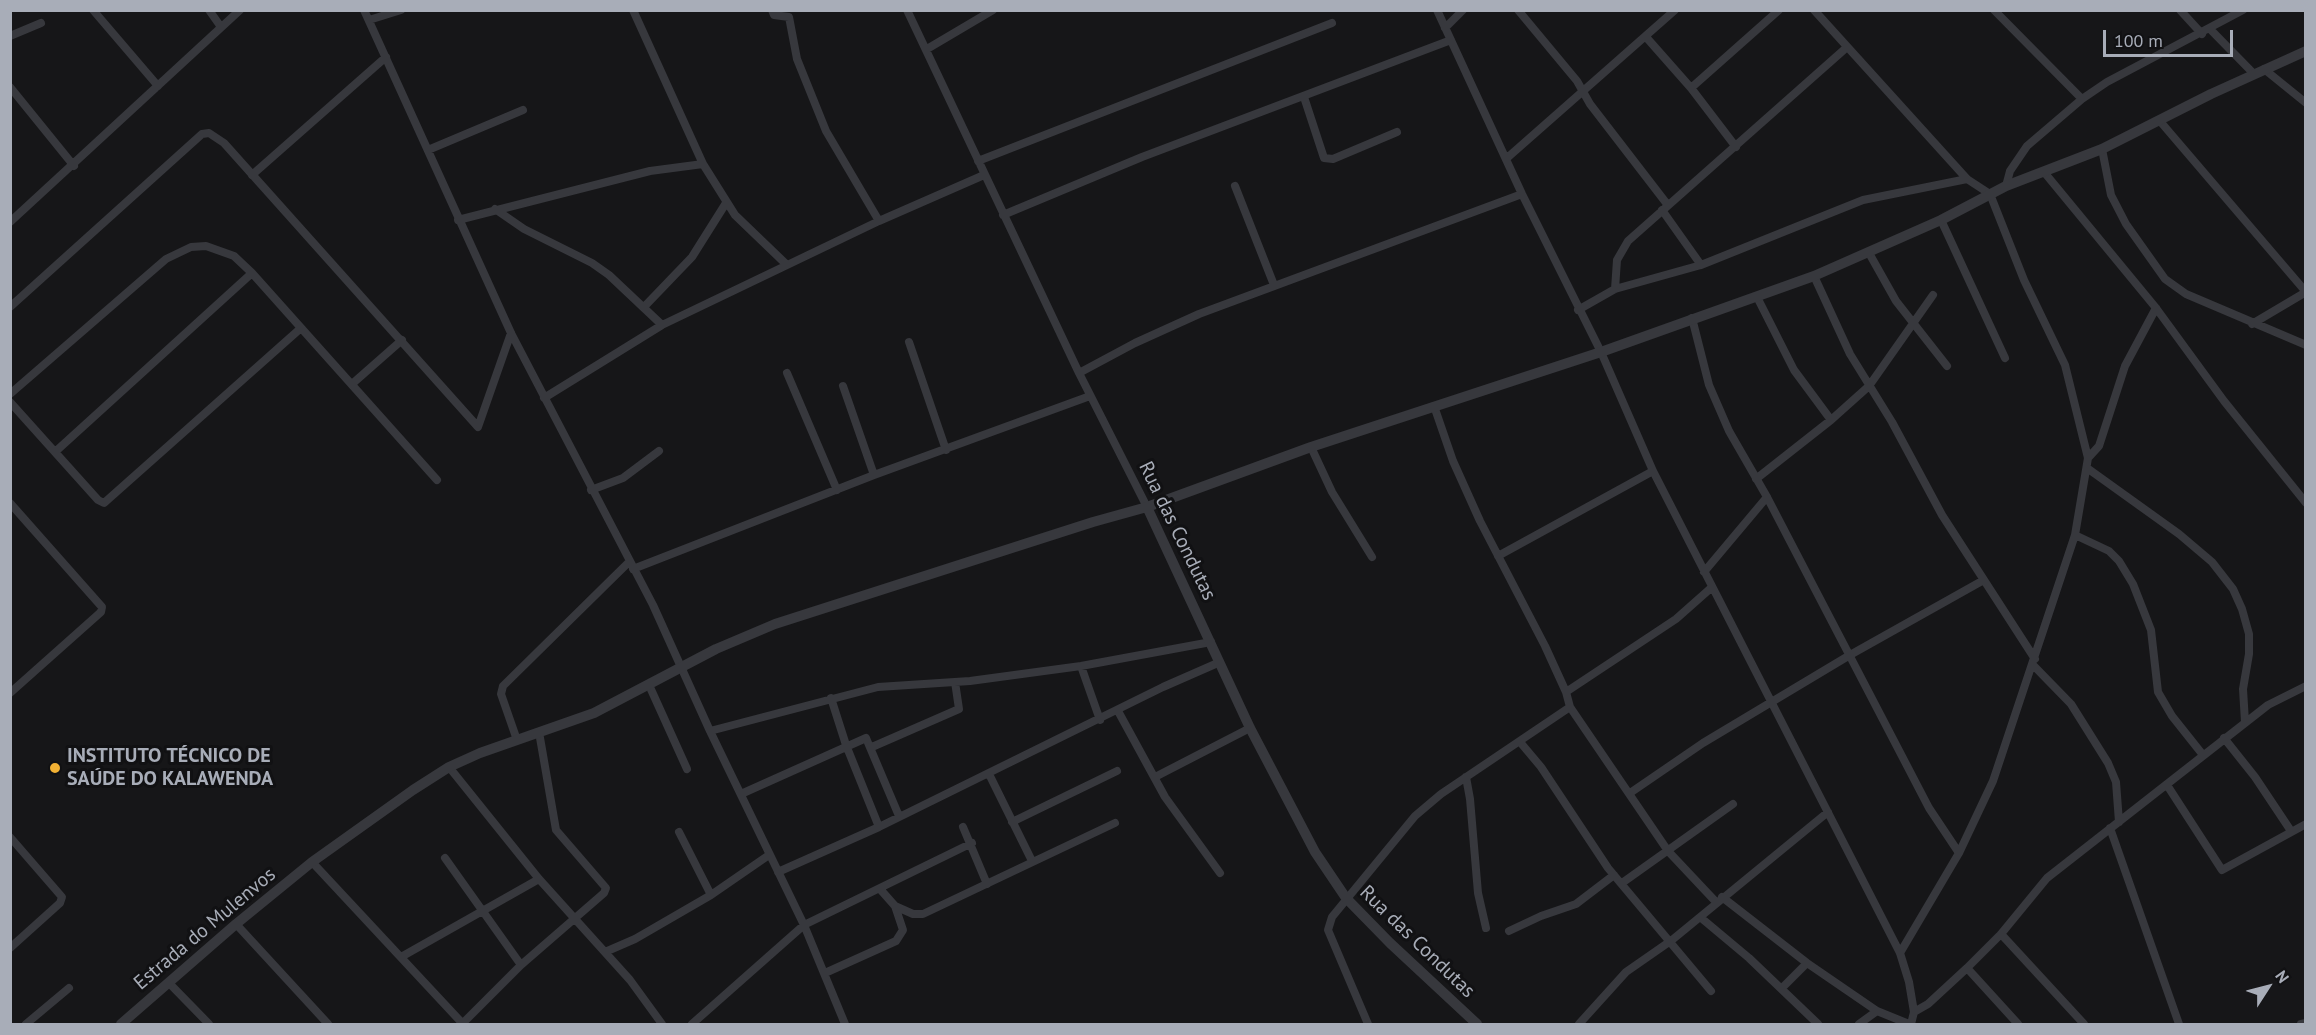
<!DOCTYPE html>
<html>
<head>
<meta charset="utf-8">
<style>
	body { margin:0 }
	#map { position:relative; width:2316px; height:1035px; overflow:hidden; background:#161618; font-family:"PT Sans",sans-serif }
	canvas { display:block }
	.frame { position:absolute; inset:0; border:12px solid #a8adb8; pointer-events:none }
	.north { position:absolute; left:2238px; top:957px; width:60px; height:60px; -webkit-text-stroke:4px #111113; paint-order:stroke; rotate:54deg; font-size:16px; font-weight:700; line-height:24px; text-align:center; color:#a8adb8 }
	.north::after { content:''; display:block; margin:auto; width:21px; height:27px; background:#a8adb8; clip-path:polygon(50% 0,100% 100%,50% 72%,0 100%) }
	.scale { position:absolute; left:2103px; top:30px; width:130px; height:27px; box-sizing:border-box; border:3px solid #a8adb8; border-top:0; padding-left:8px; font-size:18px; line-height:21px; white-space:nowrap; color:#a8adb8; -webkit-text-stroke:4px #111113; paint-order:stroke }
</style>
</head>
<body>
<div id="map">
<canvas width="2316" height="1035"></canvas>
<div class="frame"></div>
<div class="north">N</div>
<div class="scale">100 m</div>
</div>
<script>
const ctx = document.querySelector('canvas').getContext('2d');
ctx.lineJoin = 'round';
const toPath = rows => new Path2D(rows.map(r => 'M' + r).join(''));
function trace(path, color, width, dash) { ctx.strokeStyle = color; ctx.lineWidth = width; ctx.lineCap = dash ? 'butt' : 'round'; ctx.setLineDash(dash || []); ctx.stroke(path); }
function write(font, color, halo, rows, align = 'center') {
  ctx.font = font + ' "PT Sans",sans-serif'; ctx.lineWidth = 6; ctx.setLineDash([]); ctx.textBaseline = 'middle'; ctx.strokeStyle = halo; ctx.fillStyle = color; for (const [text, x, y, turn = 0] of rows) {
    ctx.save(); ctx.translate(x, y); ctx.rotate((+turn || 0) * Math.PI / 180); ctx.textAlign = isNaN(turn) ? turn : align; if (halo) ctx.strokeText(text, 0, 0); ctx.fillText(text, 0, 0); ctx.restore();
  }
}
trace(toPath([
	[93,10,158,86],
	[209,10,221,27],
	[364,10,511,333,653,605,710,731,804,925,845,1024],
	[633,10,703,164,735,215,787,265],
	[772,10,774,15,789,17,797,59,826,131,879,221],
	[907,10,1079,373,1147,507],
	[1437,10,1522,194,1601,352,1653,471,1900,953,1909,982,1914,1012,1911,1024],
	[1518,10,1577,81,1590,104,1667,204],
	[1814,10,1967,179,1990,194,2024,280,2065,365,2088,458,2075,535,1993,781,1959,853,1900,953],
	[1994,10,2082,99],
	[2180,10,2202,34],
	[369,20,401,10],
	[1445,28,1463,10],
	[2210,29,2254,74],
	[10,36,41,23],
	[1646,37,1691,88,1736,147],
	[927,49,993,10],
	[2264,69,2306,103],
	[10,87,74,166],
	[1691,88,1779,10],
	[1304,97,1324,158,1333,159,1397,132],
	[2159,120,2306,292,2252,324],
	[2102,149,2111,195,2126,224,2165,279,2186,294,2306,345],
	[428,150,523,110],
	[1507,158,1675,10],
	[978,161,1332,23],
	[2044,172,2156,308,2224,401,2306,503],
	[252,175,386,57],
	[1235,186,1274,285],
	[2006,186,2010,171,2027,146,2082,99,2107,82,2243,10],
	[495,209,524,229,592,263,609,275,662,325],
	[1662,210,1701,265],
	[1003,215,1142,157,1451,40],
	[458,220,650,171,703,164],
	[1941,220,2005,358],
	[10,222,240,10],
	[1869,253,1896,301,1947,366],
	[1814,276,1850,354,1892,422,1942,515,2035,659],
	[1615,289,1617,260,1628,241,1846,48],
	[1757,297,1794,370,1831,420],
	[10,307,202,134,209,133,224,143,478,427,511,333],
	[644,307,692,257,726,203],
	[1578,310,1615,289,1701,265,1863,200,1967,179],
	[1692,318,1709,385,1729,431,1767,497,1929,808,1959,853],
	[909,342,946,450],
	[787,373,837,490],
	[1079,373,1135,343,1199,314,1522,194],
	[352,384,402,340],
	[843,386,874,475],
	[10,394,166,259,191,247,206,246,234,256,252,273,437,480],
	[544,398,662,325,879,221,984,175],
	[10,402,98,500,104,503,301,328],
	[1434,406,1453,461,1480,521,1545,646,1566,692,1570,707,1668,851,1716,902],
	[1311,447,1332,492,1372,557],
	[55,452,252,273],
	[2088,458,2099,446,2125,366,2156,308],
	[2087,468,2179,534,2212,562,2233,589,2242,609,2249,634,2249,654,2243,689,2245,722],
	[1756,479,1831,420,1869,386,1933,295],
	[591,490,623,478,659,451],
	[10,503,102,607,101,612,10,693],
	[2075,535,2109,551,2119,561,2133,584,2151,630,2158,692,2172,716,2203,755],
	[1498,556,1653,471],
	[633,569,874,475,1090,396],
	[1704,572,1767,497],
	[2033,665,2071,704,2108,763,2116,782,2119,822],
	[1081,666,1100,720],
	[649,685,687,769],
	[1566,692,1676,619,1711,588],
	[831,698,846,745,879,827],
	[1118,711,1165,797,1220,873],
	[710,731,878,687,970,681,1081,666,1211,642],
	[2224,738,2255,777,2291,831],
	[517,740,501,694,503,686,629,562],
	[1520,742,1541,767,1608,868,1711,991],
	[872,747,959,709,955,682],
	[449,767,539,879,630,980,662,1024],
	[989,774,1032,861],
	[1155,777,1250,728],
	[1466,777,1470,799,1478,893,1486,928],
	[2167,785,2222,870,2306,824],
	[1630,793,1703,743,1850,655,1982,581],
	[741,794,866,738,899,816],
	[1012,822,1117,771],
	[963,827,987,884],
	[2110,828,2179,1024],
	[679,832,711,895],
	[10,837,62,897,60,903,10,948],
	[445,858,521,965],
	[312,862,463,1024],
	[778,872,879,827,1163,687,1220,662],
	[1622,883,1733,804],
	[880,889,895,906,913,914,923,914,1115,823],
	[1722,897,1807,963,1877,1011,1909,1024],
	[1700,917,1749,958,1818,1024],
	[236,924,328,1024],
	[1509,931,1541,916,1576,904,1614,875],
	[2001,934,2084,1024],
	[605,952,635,939,711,895,769,855],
	[401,957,539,879],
	[1967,968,2018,1024],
	[825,973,896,941,903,930,895,906],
	[169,983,209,1024],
	[1782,988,1807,963],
	[1914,1012,1928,1004,1967,968,2001,934,2047,878,2268,705,2306,686],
	[26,1024,69,988],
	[462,1024,521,965,604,893,606,888,556,830,539,732],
	[692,1024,804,925,972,843],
	[1368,1024,1328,930,1332,917,1415,816,1441,794,1570,707],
	[1579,1024,1626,972,1672,940,1828,812],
	[1859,1024,1877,1011],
	[2301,1024,2306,1023]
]), '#37383d', 8);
trace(toPath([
	[1147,507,1250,728,1315,852,1346,898,1390,943,1477,1024],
	[121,1024,236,924,312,862,413,790,449,767,480,753,594,713,716,649,775,624,1093,522,1147,507,1311,447,1601,352,1814,276,1941,220,2006,186,2102,149,2211,94,2306,51]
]), '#37383d', 10);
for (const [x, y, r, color] of [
	[55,768,6,"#f2b134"]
]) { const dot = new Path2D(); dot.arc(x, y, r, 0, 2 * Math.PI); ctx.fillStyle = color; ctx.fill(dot); trace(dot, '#111113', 2); }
write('20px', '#a8adb8', '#111113', [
	["Rua das Condutas",1177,531,64],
	["Estrada do Mulenvos",205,929,-40],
	["Rua das Condutas",1417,942,44]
]);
write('bold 20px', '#a8adb8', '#111113', [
	["INSTITUTO TÉCNICO DE",67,756],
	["SAÚDE DO KALAWENDA",67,779]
], 'left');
</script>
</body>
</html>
